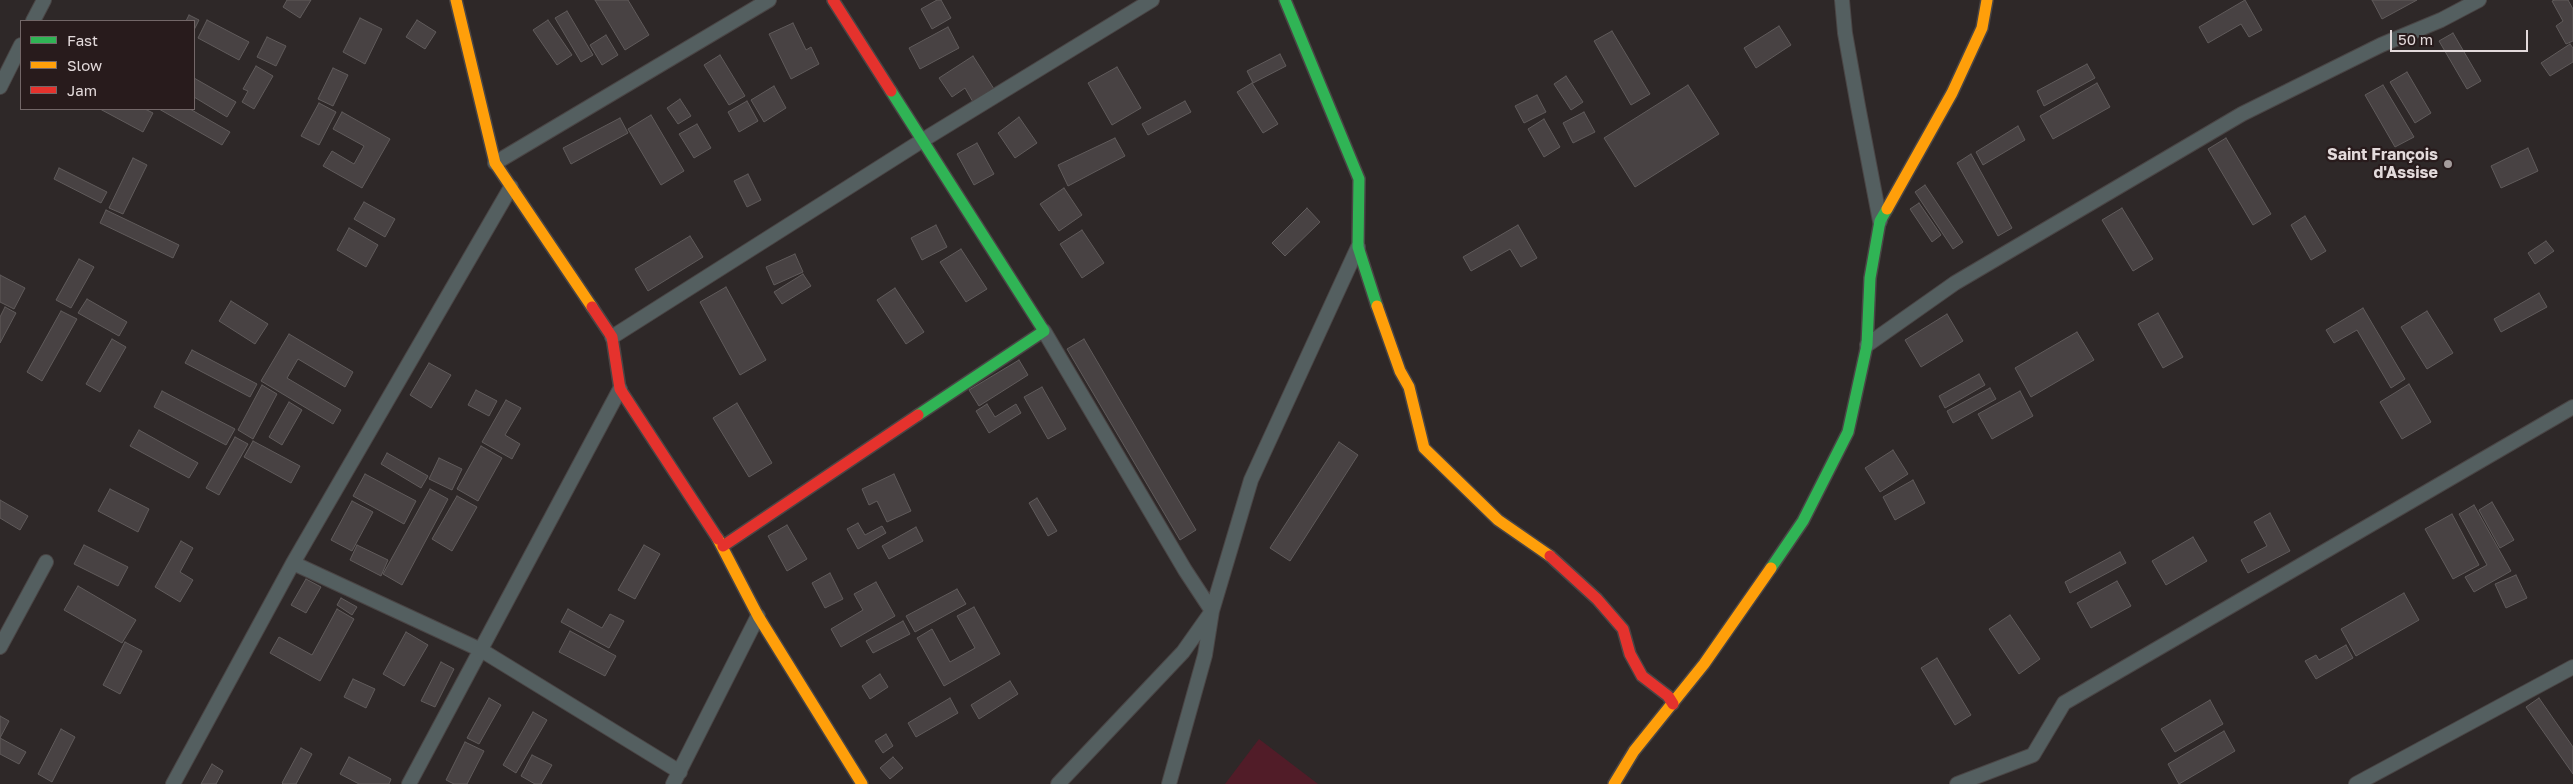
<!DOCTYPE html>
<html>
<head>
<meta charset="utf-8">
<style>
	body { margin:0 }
	#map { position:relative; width:2573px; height:784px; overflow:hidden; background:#2e2828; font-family:"Golos Text",sans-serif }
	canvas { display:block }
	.legend { position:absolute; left:20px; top:20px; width:175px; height:90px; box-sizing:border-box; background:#281b1c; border:1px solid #736768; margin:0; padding:6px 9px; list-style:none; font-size:15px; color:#e3dadb }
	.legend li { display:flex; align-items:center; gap:10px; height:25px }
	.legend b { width:25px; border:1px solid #736768 }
	.scale { position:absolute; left:2390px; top:30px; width:138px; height:22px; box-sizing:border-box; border:2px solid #e3dadb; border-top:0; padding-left:6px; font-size:15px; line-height:18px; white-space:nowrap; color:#e3dadb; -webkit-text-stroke:4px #281b1c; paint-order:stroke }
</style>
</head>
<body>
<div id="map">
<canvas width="2573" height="784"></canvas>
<ul class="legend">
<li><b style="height:6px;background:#30b455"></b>Fast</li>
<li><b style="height:6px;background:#ff9f0a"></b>Slow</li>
<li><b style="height:6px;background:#e5322d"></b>Jam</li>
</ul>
<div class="scale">50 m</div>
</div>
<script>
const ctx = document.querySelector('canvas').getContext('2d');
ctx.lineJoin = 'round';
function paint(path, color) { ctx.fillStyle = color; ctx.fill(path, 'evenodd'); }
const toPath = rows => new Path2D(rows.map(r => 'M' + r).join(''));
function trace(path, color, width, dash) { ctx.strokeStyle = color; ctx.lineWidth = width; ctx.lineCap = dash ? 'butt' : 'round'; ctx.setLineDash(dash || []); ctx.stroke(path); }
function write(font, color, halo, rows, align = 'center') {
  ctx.font = font + ' "Golos Text",sans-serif'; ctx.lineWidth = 4.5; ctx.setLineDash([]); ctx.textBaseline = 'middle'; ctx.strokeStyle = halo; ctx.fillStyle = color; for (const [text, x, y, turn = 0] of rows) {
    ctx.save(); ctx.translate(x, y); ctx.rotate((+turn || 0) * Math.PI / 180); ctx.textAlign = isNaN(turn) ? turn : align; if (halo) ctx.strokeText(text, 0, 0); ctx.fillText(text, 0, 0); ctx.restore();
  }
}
paint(toPath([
	[1259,739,1318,784,1225,784]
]), '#511c28');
const building = toPath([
	[287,0,311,0,300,18,283,7,287,0],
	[595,0,628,0,649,35,625,50,595,0],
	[937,0,941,0,951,18,932,29,921,9,937,0],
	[2245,0,2262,30,2249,37,2241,24,2208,43,2199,27,2245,0],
	[2372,0,2417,0,2382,19,2372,0],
	[2555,0,2568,0,2573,9,2573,41,2566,44,2556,26,2563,21,2552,1,2555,0],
	[567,11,593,55,581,62,555,18,567,11],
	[189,15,199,20,194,30,194,21,186,21,189,15],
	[360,18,382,29,365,64,343,52,360,18],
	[207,20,249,42,239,60,198,38,207,20],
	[417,20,436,32,425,49,406,37,417,20],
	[548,20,572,55,557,65,533,30,548,20],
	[793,23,806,50,811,47,819,64,791,79,769,34,793,23],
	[1779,26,1791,45,1756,68,1744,48,1779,26],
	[948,27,959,48,920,69,909,48,948,27],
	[1612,31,1650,94,1631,105,1594,41,1612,31],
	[2453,33,2481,81,2467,89,2439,41,2453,33],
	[606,35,618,55,602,65,590,45,606,35],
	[267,37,286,46,276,66,257,57,267,37],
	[2570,44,2573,48,2573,62,2550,76,2541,63,2570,44],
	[1280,54,1286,66,1253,83,1247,71,1280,54],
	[720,55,745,96,729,105,704,65,720,55],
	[973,56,994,89,973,102,965,88,952,97,939,78,973,56],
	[2087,64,2095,78,2044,106,2037,91,2087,64],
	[256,66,273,76,254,109,242,102,248,91,243,89,256,66],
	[1117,67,1141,108,1112,125,1088,83,1117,67],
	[333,68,348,75,333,106,318,99,333,68],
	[2407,72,2431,113,2415,123,2390,82,2407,72],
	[1566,76,1583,102,1571,110,1554,84,1566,76],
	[194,78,236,102,227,117,194,97,194,78],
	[1252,83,1278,124,1263,133,1237,92,1252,83],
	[2097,83,2110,107,2053,139,2040,116,2097,83],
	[1688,85,1719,134,1635,187,1604,138,1688,85],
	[2383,85,2414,137,2395,147,2365,95,2383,85],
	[774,86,786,108,764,122,751,100,774,86],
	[1537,95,1546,112,1524,123,1515,106,1537,95],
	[680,99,691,116,678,124,667,108,680,99],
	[747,101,758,121,739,132,728,112,747,101],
	[1185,101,1191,112,1148,135,1142,124,1185,101],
	[319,103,336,112,319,145,301,136,319,103],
	[100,109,145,109,153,113,143,132,100,109],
	[159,109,190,109,230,132,222,145,159,109],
	[342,112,390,139,362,188,323,166,332,151,354,164,364,146,333,129,342,112],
	[1584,112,1595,132,1573,143,1563,123,1584,112],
	[651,115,684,171,661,185,628,129,651,115],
	[1019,117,1037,143,1015,158,998,133,1019,117],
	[620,118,628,133,571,164,563,148,620,118],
	[1544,119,1560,147,1544,157,1528,129,1544,119],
	[697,124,711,148,694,158,679,134,697,124],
	[2018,126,2025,140,1983,165,1976,152,2018,126],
	[1115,138,1125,156,1068,186,1058,165,1115,138],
	[2226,138,2271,214,2253,225,2208,149,2226,138],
	[977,143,994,174,974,185,957,154,977,143],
	[2528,148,2538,171,2501,188,2491,166,2528,148],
	[1971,154,2012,228,1998,236,1957,163,1971,154],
	[133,158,147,165,123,214,109,208,133,158],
	[59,168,107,192,101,203,54,179,59,168],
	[748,174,761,200,747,207,734,181,748,174],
	[1925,185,1963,242,1953,249,1915,192,1925,185],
	[1064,188,1082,215,1059,231,1040,204,1064,188],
	[364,202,395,219,385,237,354,219,364,202],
	[1919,203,1941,235,1932,242,1910,209,1919,203],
	[1307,208,1320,222,1285,256,1272,243,1307,208],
	[2122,208,2153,259,2133,271,2102,220,2122,208],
	[106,210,179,245,173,258,100,223,106,210],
	[2305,216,2326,251,2311,260,2291,225,2305,216],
	[936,225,947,247,922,260,911,238,936,225],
	[1518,225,1537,258,1521,267,1510,249,1471,271,1463,257,1518,225],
	[349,228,378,245,366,267,337,250,349,228],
	[1082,230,1104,263,1082,278,1060,244,1082,230],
	[690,236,703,257,648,291,635,269,690,236],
	[2546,241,2554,251,2535,264,2528,253,2546,241],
	[961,249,987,289,966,302,940,262,961,249],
	[795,254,803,272,774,285,766,267,795,254],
	[79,259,94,267,71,308,56,300,79,259],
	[803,274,811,286,782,304,774,292,803,274],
	[0,275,25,288,14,309,0,302,0,275],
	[726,287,766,360,740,375,700,302,726,287],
	[895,288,924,332,906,344,877,300,895,288],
	[2539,293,2547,307,2501,332,2494,319,2539,293],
	[87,299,127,322,119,336,78,313,87,299],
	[231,301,268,324,255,344,219,321,231,301],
	[5,307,16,313,0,343,0,317,5,307],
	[2363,308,2405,379,2391,388,2357,330,2334,343,2326,330,2363,308],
	[61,311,77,319,42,381,27,372,61,311],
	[2427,311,2453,353,2427,369,2401,327,2427,311],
	[2158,313,2183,357,2163,368,2138,324,2158,313],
	[1947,314,1963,341,1921,367,1905,340,1947,314],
	[2077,332,2094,360,2031,397,2015,368,2077,332],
	[289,334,353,372,345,387,298,359,287,378,341,410,333,424,261,381,289,334],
	[112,339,126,347,100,392,86,384,112,339],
	[1084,339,1196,530,1180,540,1067,349,1084,339],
	[192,350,257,384,250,397,185,363,192,350],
	[1019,360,1028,375,979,406,969,390,1019,360],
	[429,363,451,375,431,408,410,395,429,363],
	[1979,374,1985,385,1945,408,1939,396,1979,374],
	[2409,384,2431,422,2402,439,2380,402,2409,384],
	[262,385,277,394,253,439,238,430,262,385],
	[1042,387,1066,429,1048,439,1024,397,1042,387],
	[1990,388,1996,399,1953,423,1947,411,1990,388],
	[476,390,497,401,489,416,468,405,476,390],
	[162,391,235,429,226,445,154,407,162,391],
	[2020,391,2033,416,1992,439,1978,414,2020,391],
	[506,400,521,408,505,435,520,444,512,459,482,442,506,400],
	[289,402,302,410,282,445,269,437,289,402],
	[737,403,772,463,749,477,713,418,737,403],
	[987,404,995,417,1016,404,1021,413,989,433,976,411,987,404],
	[139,430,198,463,189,478,130,446,139,430],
	[235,437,248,444,219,495,206,488,235,437],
	[253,441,300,466,291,483,244,457,253,441],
	[1339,442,1358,455,1290,561,1270,548,1339,442],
	[481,446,502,458,478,501,457,489,481,446],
	[1893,450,1908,474,1880,492,1865,468,1893,450],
	[387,453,428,476,421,488,381,464,387,453],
	[439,458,462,469,452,490,429,479,439,458],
	[365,474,416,501,404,524,353,496,365,474],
	[894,474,911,511,887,522,877,501,869,505,862,489,894,474],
	[1913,480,1925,503,1895,520,1883,497,1913,480],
	[110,489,149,509,138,532,98,511,110,489],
	[430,489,448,499,402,585,383,574,430,489],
	[457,496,477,507,452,551,432,539,457,496],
	[1037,498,1057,531,1048,536,1029,503,1037,498],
	[0,500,28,516,20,530,0,518,0,500],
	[352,501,373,512,352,551,331,540,352,501],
	[2492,502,2514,540,2500,548,2479,510,2492,502],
	[2474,505,2511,571,2474,592,2465,577,2487,565,2459,514,2474,505],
	[2270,513,2290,551,2248,573,2241,560,2267,546,2254,522,2270,513],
	[2452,514,2479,565,2453,579,2425,529,2452,514],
	[858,523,865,535,882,526,886,533,858,549,847,529,858,523],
	[787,525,807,559,787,571,768,536,787,525],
	[916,527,923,541,889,559,882,546,916,527],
	[2193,537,2207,561,2166,585,2152,561,2193,537],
	[181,541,193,548,180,572,193,580,180,602,155,587,181,541],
	[84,545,128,567,118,586,74,564,84,545],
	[357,545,388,560,381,576,350,560,357,545],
	[644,545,660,554,635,599,618,590,644,545],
	[2120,552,2126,563,2070,593,2065,582,2120,552],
	[830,573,843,599,825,608,812,583,830,573],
	[2516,575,2527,598,2506,608,2495,584,2516,575],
	[306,579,321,587,306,613,291,605,306,579],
	[2117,581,2131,606,2091,628,2077,603,2117,581],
	[876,582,895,616,841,647,831,629,863,610,854,594,876,582],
	[78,586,136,620,122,643,64,610,78,586],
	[957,589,966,604,915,632,906,616,957,589],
	[2404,593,2419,620,2356,656,2341,629,2404,593],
	[341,598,357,607,352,615,337,605,341,598],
	[974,607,1000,654,944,686,917,638,932,629,950,662,975,648,957,616,974,607],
	[337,609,354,619,320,681,270,653,279,637,312,655,337,609],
	[568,609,602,628,610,614,624,621,609,648,561,622,568,609],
	[2010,615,2040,659,2019,674,1989,629,2010,615],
	[903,621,910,634,873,653,866,641,903,621],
	[570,631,616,656,605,676,559,652,570,631],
	[406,632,428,645,404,686,383,674,406,632],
	[125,642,142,651,120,694,103,685,125,642],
	[2346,645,2353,658,2316,679,2305,661,2316,655,2319,660,2346,645],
	[1937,658,1971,715,1955,725,1921,668,1937,658],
	[441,662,454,669,435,707,421,701,441,662],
	[880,674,888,687,870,699,862,686,880,674],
	[353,679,375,689,366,708,344,697,353,679],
	[1010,681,1018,694,979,719,971,705,1010,681],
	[489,698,501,705,479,744,467,738,489,698],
	[950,698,958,713,916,737,908,723,950,698],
	[2539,698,2573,747,2573,774,2526,707,2539,698],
	[2210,700,2223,724,2175,752,2161,729,2210,700],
	[533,712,547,720,516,773,503,765,533,712],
	[0,716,9,721,0,738,26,752,19,764,0,754,0,716],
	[61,729,75,737,52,782,38,774,61,729],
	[2224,731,2235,751,2179,784,2168,764,2224,731],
	[886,734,893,746,883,753,875,741,886,734],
	[465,742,484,751,467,784,454,784,446,780,465,742],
	[301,748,312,754,296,784,283,784,282,783,301,748],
	[532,755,552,765,541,784,535,784,521,776,532,755],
	[349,757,391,779,389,784,359,784,340,774,349,757],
	[893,757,903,768,890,779,880,768,893,757],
	[212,764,223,771,216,784,201,784,212,764]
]);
paint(building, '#484243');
trace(building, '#605b5b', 1);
const street = toPath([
	[1842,0,1845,33,1858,106,1880,221],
	[33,21,44,0],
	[0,87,21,45],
	[495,163,769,0],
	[1044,331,1185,570,1212,611,1183,652,1058,784],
	[612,337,923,140,1152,0],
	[1867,345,1955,283,2242,114,2381,45,2441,20,2479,0],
	[293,563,481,650,680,772],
	[0,647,46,562],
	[173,784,293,563,511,187],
	[409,784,620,389],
	[673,784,758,616],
	[1169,784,1205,655,1212,611,1251,480,1358,247],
	[1957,784,2033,755,2064,703,2573,407],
	[2356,784,2573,667]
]);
const fast = toPath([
	[1285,0,1359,179,1358,247,1377,306],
	[891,91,1044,331,918,415],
	[1771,568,1803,521,1848,432,1867,345,1870,278,1880,221,1887,209]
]);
const slow = toPath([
	[456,0,495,163,592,307],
	[1887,209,1952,93,1982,28,1987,0],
	[1377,306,1400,371,1409,387,1424,448,1498,520,1550,556],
	[718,539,758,616,862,784],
	[1614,784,1634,751,1704,664,1771,568]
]);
const jam = toPath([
	[833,0,891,91],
	[592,307,612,337,620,389,718,539],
	[723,546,918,415],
	[1550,556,1597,599,1623,629,1630,654,1642,676,1668,696,1673,704]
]);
trace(street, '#4a4545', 16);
trace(fast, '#4a4545', 14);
trace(slow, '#4a4545', 14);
trace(jam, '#4a4545', 14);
trace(street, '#545f60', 14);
trace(fast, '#30b455', 11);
trace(slow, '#ff9f0a', 11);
trace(jam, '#e5322d', 11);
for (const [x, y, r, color] of [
	[2448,164,5,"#a49c9c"]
]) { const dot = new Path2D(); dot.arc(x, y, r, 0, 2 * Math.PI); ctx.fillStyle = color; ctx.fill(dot); trace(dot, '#281b1c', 2); }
write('bold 16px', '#e3dadb', '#281b1c', [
	["Saint François",2438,155],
	["d'Assise",2438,173]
], 'right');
</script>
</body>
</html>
